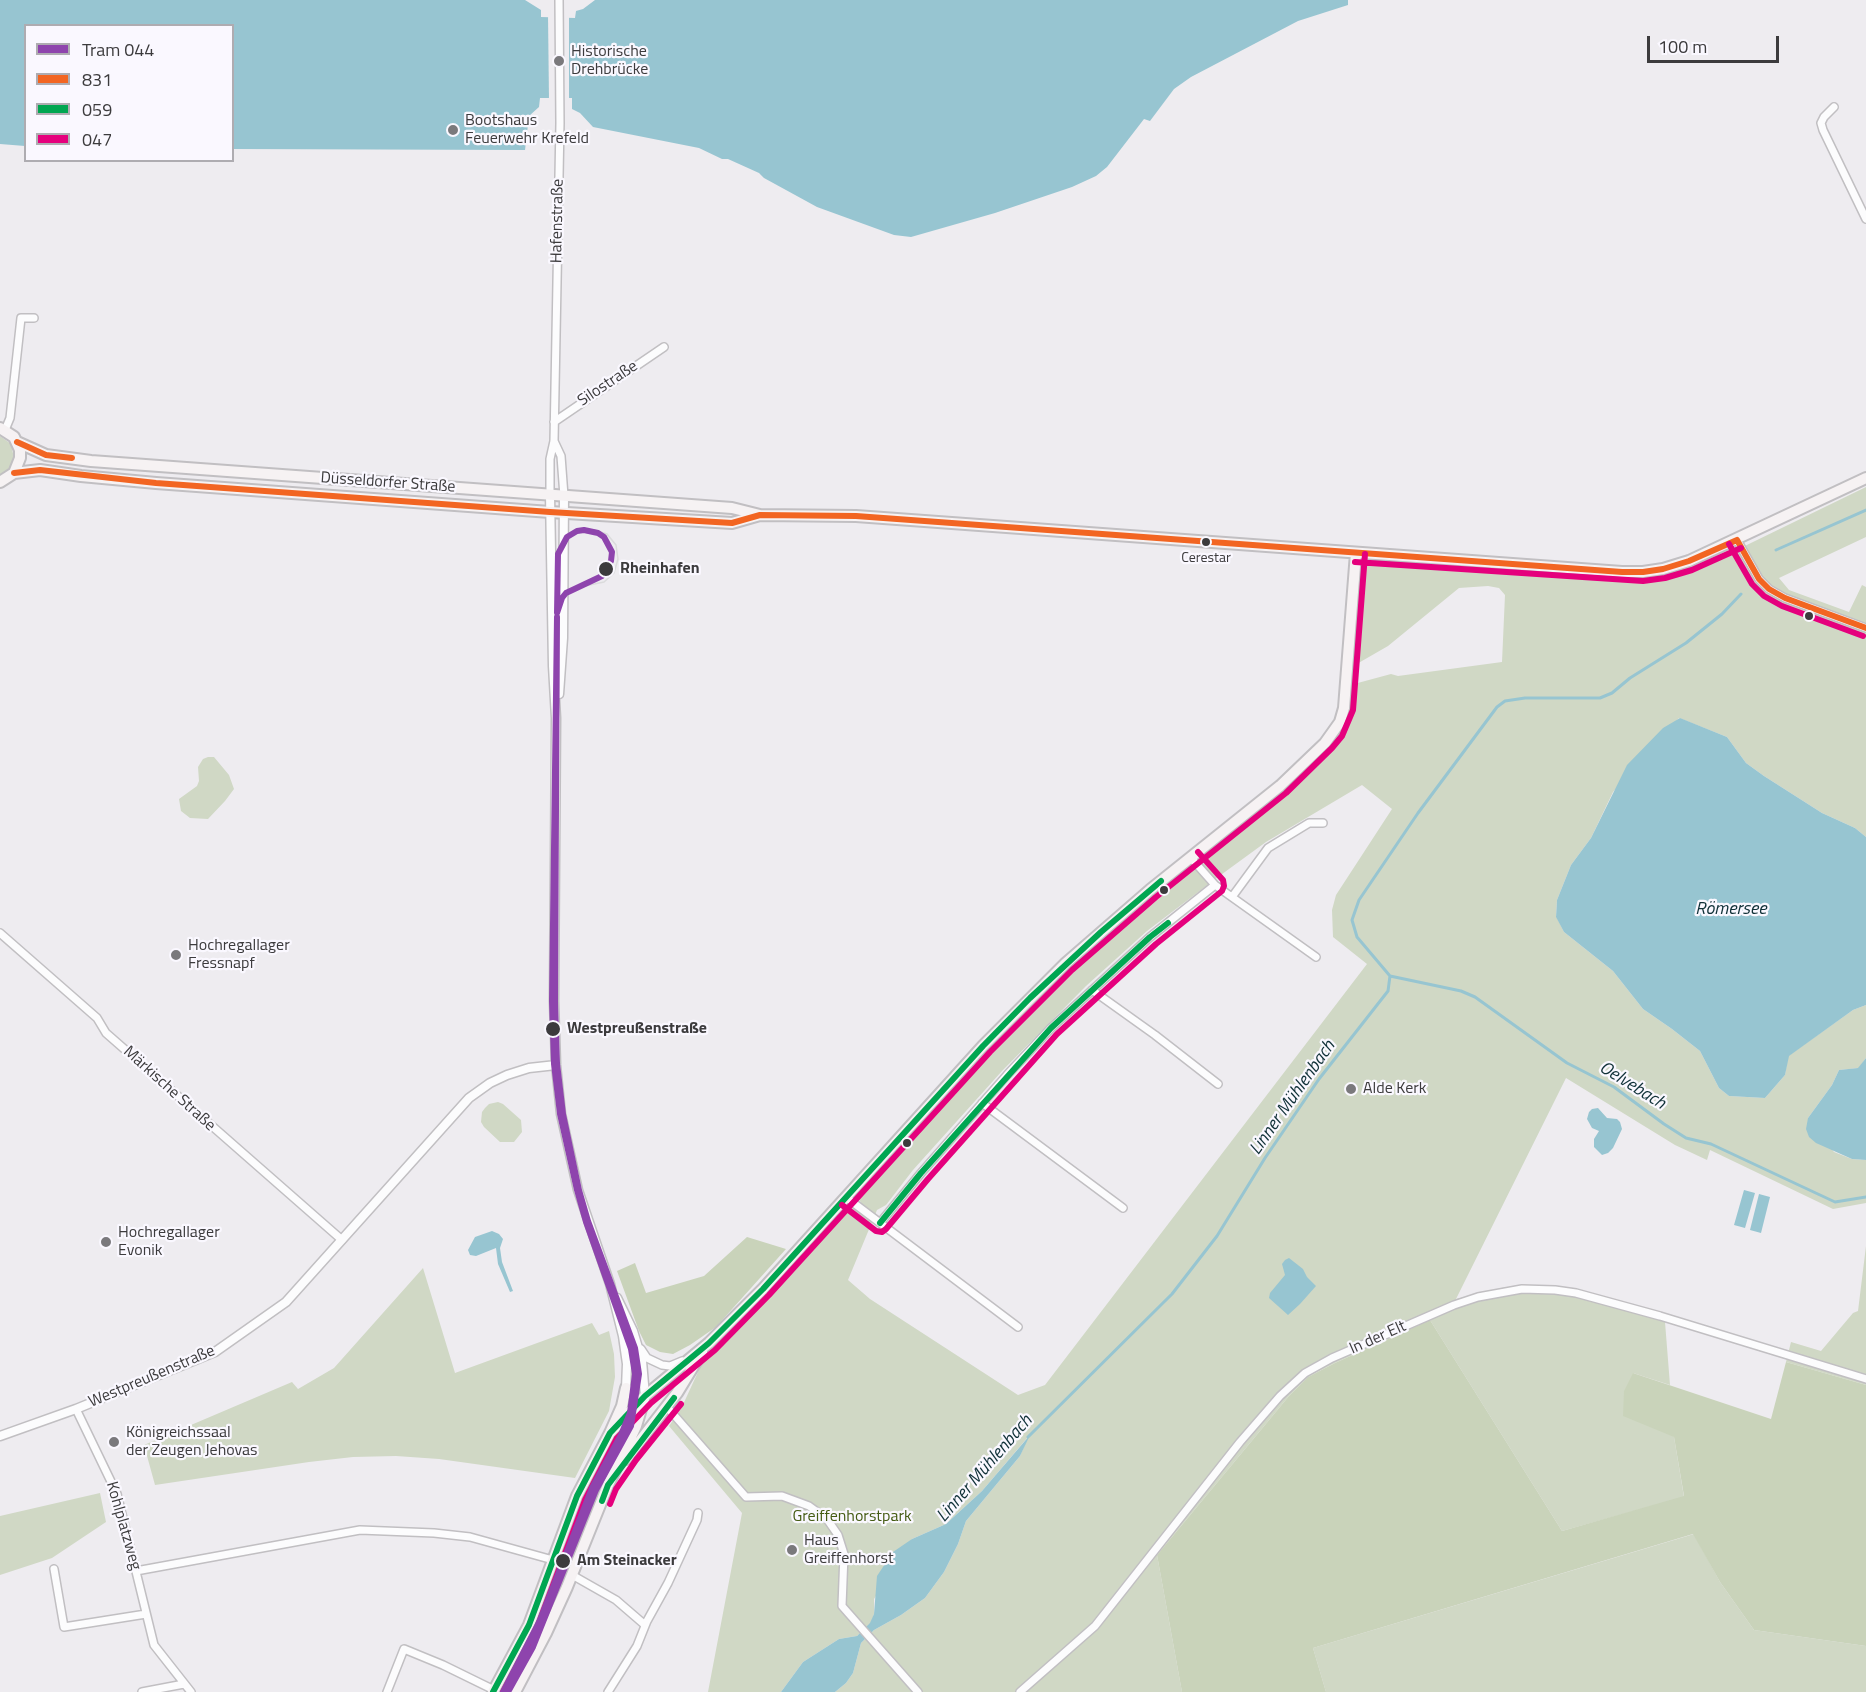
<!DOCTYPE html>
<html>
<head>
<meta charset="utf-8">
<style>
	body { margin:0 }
	#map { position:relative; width:1866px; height:1692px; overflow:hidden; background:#eeecf0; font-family:"Titillium Web",sans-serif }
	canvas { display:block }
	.legend { position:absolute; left:24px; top:24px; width:210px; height:138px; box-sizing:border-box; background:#faf8ff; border:2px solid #aeacb1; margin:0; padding:8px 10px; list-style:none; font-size:18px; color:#3c3b3d }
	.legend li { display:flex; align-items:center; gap:12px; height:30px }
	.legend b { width:30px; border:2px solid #aeacb1 }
	.scale { position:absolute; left:1647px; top:36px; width:132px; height:27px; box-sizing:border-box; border:3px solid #3c3b3d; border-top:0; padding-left:8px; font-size:18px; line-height:21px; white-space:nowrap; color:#3c3b3d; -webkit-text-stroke:4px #faf8ff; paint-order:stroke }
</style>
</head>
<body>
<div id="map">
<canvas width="1866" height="1692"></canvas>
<ul class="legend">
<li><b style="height:8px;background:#8e44ad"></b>Tram 044</li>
<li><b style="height:8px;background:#f26522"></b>831</li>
<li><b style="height:8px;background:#00a651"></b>059</li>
<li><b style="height:8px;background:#e5007d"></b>047</li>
</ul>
<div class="scale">100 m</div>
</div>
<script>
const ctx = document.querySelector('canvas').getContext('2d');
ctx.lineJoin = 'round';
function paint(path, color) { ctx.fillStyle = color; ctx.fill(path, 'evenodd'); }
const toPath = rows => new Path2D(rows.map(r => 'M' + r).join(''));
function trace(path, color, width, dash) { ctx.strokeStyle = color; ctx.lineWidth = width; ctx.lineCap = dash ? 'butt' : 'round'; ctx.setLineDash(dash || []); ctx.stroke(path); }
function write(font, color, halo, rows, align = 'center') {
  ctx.font = font + ' "Titillium Web",sans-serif'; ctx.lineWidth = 4.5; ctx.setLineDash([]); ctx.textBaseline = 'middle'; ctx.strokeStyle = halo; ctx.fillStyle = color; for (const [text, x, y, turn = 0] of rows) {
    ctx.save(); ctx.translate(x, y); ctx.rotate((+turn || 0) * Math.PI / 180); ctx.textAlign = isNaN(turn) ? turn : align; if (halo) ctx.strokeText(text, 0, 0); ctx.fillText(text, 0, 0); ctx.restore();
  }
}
paint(toPath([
	[0,436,11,444,14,458,9,471,0,477],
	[1866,487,1866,537,1779,578,1789,590,1849,612,1862,585,1866,587,1866,837,1855,828,1822,813,1764,776,1746,763,1727,737,1679,718,1613,792,1591,838,1571,865,1557,900,1556,916,1564,932,1613,971,1643,1009,1672,1029,1700,1051,1719,1088,1729,1096,1765,1098,1785,1075,1788,1056,1853,1010,1866,1005,1866,1058,1859,1068,1839,1070,1832,1085,1808,1118,1834,1152,1852,1159,1866,1160,1866,1203,1833,1209,1710,1150,1707,1160,1675,1145,1566,1078,1456,1299,1506,1287,1553,1286,1597,1295,1663,1314,1665,1322,1670,1385,1633,1373,1674,1437,1684,1497,1562,1531,1430,1320,1335,1363,1308,1377,1289,1396,1157,1555,1182,1692,835,1692,846,1683,853,1673,861,1643,874,1630,901,1615,925,1598,944,1572,958,1544,966,1521,1020,1456,1028,1437,982,1491,946,1524,912,1539,874,1599,874,1614,871,1623,857,1636,839,1639,803,1662,781,1692,708,1692,742,1513,669,1426,681,1409,703,1361,799,1266,849,1208,870,1210,861,1203,859,1199,859,1192,987,1049,1069,966,1145,900,1300,776,1336,737,1347,719,1354,684,1391,674,1398,676,1502,662,1505,595,1499,588,1488,586,1459,588,1388,646,1355,665,1361,564,1507,574,1656,580,1716,560],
	[1362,785,1392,809,1336,895,1332,910,1333,937,1367,964,1045,1385,1018,1395,870,1299,848,1280,877,1210,886,1205,913,1170,1002,1071,1086,986,1147,931,1218,877,1266,842],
	[208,757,214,757,229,775,234,789,225,801,208,819,190,818,181,811,179,799,197,786,199,781,198,767,203,759],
	[498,1102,503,1104,521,1120,522,1132,514,1142,500,1142,484,1127,481,1122,482,1112,485,1108,489,1104],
	[1866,1246,1866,1385,1786,1362,1791,1342,1821,1351,1853,1313,1858,1311],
	[423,1268,455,1373,592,1323,599,1335,609,1331,614,1354,615,1377,609,1411,575,1478,439,1459,396,1456,353,1457,309,1462,155,1485,144,1445,292,1382,298,1389,334,1368],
	[100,1493,106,1522,52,1558,0,1575,0,1516],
	[1694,1534,1720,1582,1754,1630,1866,1646,1866,1692,1326,1692,1313,1648]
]), '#d0d8c5');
paint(toPath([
	[747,1237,786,1249,716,1327,690,1345,673,1354,660,1352,646,1345,639,1331,617,1271,635,1263,646,1293,704,1276],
	[1430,1320,1562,1531,1684,1496,1674,1437,1623,1416,1624,1391,1633,1373,1771,1419,1786,1362,1866,1385,1866,1646,1754,1630,1720,1582,1693,1534,1313,1648,1326,1692,1182,1692,1157,1555,1289,1396,1308,1377,1335,1363]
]), '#c9d3ba');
paint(toPath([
	[0,0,525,0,541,10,541,17,575,18,576,11,583,9,595,0,1348,0,1348,5,1298,21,1191,77,1174,89,1150,121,1144,119,1107,167,1096,176,1072,187,995,213,911,237,894,235,817,207,764,178,759,173,728,159,722,159,699,148,593,127,580,113,572,109,572,98,540,98,539,107,529,116,525,150,233,149,232,26,26,26,25,146,0,144],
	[1680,718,1727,737,1746,763,1764,776,1822,813,1855,828,1866,837,1866,1005,1853,1010,1789,1056,1785,1075,1765,1098,1729,1096,1719,1088,1700,1051,1672,1029,1643,1009,1613,971,1564,932,1556,917,1557,900,1571,865,1591,838,1627,765,1663,728],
	[1866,1058,1866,1160,1852,1159,1816,1143,1809,1137,1806,1129,1808,1118,1832,1085,1839,1070,1858,1068],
	[1598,1108,1607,1118,1617,1119,1620,1122,1622,1129,1613,1148,1608,1153,1602,1155,1594,1147,1594,1139,1599,1131,1592,1128,1587,1119,1589,1112,1592,1109],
	[1744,1190,1755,1193,1745,1228,1734,1225],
	[1759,1194,1770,1197,1761,1233,1750,1230],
	[492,1231,499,1234,503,1239,500,1248,502,1262,513,1291,510,1292,498,1264,496,1248,476,1256,470,1255,468,1250,475,1237],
	[1289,1258,1303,1269,1307,1277,1316,1286,1300,1304,1288,1315,1269,1298,1270,1293,1285,1275,1282,1264,1285,1260],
	[1030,1435,1020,1456,966,1521,958,1544,944,1572,925,1598,901,1615,874,1630,861,1643,853,1673,846,1683,835,1692,781,1692,803,1662,839,1639,857,1636,870,1623,874,1614,877,1576,893,1552,912,1539,946,1524,982,1491]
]), '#97c5d1');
paint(toPath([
	[548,14,569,15,569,101,549,101]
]), '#eeecf0');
trace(toPath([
	[1776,550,1866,510],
	[1390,976,1461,991,1475,997,1567,1063,1614,1087,1664,1124,1686,1138,1711,1144,1835,1202,1866,1197],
	[1028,1437,1172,1294,1217,1236,1265,1158,1319,1079,1388,991,1390,976,1357,937,1352,920,1359,900,1418,813,1497,707,1505,701,1525,698,1600,698,1612,693,1630,678,1686,643,1722,614,1741,594]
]), '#97c5d1', 3);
const minor = toPath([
	[1834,107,1824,117,1821,123,1823,130,1866,219],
	[554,422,664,347],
	[5,430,10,418,21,318,34,318],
	[554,441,561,456,564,496],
	[550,495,550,459,554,441,560,123,559,0],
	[1737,540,1759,579,1769,589,1785,598,1866,628],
	[1191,858,1215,885,1316,957],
	[1232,897,1268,848,1309,823,1323,823],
	[0,933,97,1018,106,1033,342,1240],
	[1092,990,1155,1035,1218,1084],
	[982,1103,1123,1208],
	[847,1198,1018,1327],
	[880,1223,921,1173,1007,1075,1051,1028,1150,937,1215,885],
	[641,1349,647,1358,662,1365,670,1366,682,1361],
	[667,1407,746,1497,782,1496,809,1506,827,1519,838,1535,844,1554,842,1606,918,1692],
	[76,1409,117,1494,154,1645,191,1692],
	[54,1569,64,1627,146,1614],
	[136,1571,360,1530,434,1533,470,1537,553,1560],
	[572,1575,616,1600,645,1625],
	[142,1692,184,1684],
	[387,1692,404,1649,443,1665,494,1690],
	[608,1692,637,1646,647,1621,668,1583,697,1520,698,1513],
	[1020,1692,1095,1626,1240,1442,1280,1396,1305,1373,1332,1358,1454,1305,1478,1297,1522,1289,1555,1290,1576,1293,1660,1316,1866,1379]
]);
const tertiary = toPath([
	[550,495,553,666,556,718,554,1001,556,1065,561,1114,578,1190,610,1284,623,1336,627,1364,626,1388],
	[559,694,563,638,564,496],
	[617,1298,633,1331,642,1361,645,1396],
	[0,1436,76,1409,215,1352,286,1302,469,1098,490,1083,507,1075,529,1068,556,1065]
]);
const secondary = toPath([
	[0,428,14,437,20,450,20,458,14,473,0,482],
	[17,442,46,455,91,461,732,508,760,515,856,516,1622,572,1643,572,1663,569,1689,561,1866,478],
	[14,473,40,470,81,476,156,483,550,512,732,523,760,515],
	[610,1433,645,1396,709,1343,763,1289,983,1046,1066,963,1150,890,1280,786,1325,743,1340,722,1344,708,1356,553],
	[626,1459,677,1393,702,1352],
	[493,1692,529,1625,577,1496,610,1433,622,1406,626,1388],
	[515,1692,546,1633,567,1587,608,1485,636,1426,644,1399]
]);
trace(minor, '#c1bfc2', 10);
trace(tertiary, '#c1bfc2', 11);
trace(secondary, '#c1bfc2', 14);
trace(minor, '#fcfcfd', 7);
trace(tertiary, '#fcfcfd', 8);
trace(secondary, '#f6f2f3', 10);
trace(toPath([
	[575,588,604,582,614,573,618,559,616,545,607,534,594,530,584,530]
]), '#dbdbdc', 1.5);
trace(toPath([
	[17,442,46,455,72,458],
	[14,473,40,470,156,483,550,512,732,523,760,515,856,516,1622,572,1643,572,1663,569,1689,561,1737,540],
	[1737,540,1759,579,1769,589,1785,598,1866,628]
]), '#f26522', 6);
trace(toPath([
	[880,1223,921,1173,1051,1028,1150,937,1168,923],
	[602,1501,608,1485,674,1398],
	[493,1692,529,1625,577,1496,610,1433,645,1396,709,1343,763,1289,983,1046,1030,998,1101,932,1161,881]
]), '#00a651', 6);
trace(toPath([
	[1729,544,1752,584,1764,596,1782,606,1863,636],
	[1355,562,1643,581,1665,578,1692,570,1741,548],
	[842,1205,876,1231,882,1232,886,1229,928,1179,1057,1034,1156,944,1222,891,1224,886,1223,880,1198,852],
	[610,1504,616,1489,636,1460,681,1404],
	[503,1692,537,1628,585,1500,617,1438,651,1403,715,1350,769,1295,990,1052,1072,970,1156,897,1286,793,1332,748,1342,736,1353,710,1365,554]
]), '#e5007d', 6);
trace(toPath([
	[584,530,598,533,604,537,612,552,611,561,602,576,566,593,562,598,557,613,558,554,567,537,577,531,584,530],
	[503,1692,540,1620,592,1488,621,1435,630,1413,635,1374,631,1349,586,1222,577,1190,560,1114,554,1064,552,1001,557,617],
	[508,1692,533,1647,596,1490,631,1426,639,1374,635,1348,588,1221,579,1190,563,1114,557,1063,555,1001,557,617]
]), '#8e44ad', 6);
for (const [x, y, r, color] of [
	[559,61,6,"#7a797c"],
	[453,130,6,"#7a797c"],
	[1206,542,5,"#3c3b3d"],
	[606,569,8,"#3c3b3d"],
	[1809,616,5,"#3c3b3d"],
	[1164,890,5,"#3c3b3d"],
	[176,955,6,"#7a797c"],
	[553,1029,8,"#3c3b3d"],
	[1351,1089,6,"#7a797c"],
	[907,1143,5,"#3c3b3d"],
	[106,1242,6,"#7a797c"],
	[114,1442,6,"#7a797c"],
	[792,1550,6,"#7a797c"],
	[563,1561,8,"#3c3b3d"]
]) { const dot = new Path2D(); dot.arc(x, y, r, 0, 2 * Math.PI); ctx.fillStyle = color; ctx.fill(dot); trace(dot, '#faf8ff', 2); }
write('14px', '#3c3b3d', '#faf8ff', [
	["Cerestar",1206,559]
]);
write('16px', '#3c3b3d', '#faf8ff', [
	["Historische",571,52],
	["Drehbrücke",571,70],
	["Bootshaus",465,121],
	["Feuerwehr Krefeld",465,139],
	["Hochregallager",188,946],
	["Fressnapf",188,964],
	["Alde Kerk",1363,1089],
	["Hochregallager",118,1233],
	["Evonik",118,1251],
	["Königreichssaal",126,1433],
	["der Zeugen Jehovas",126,1451],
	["Haus",804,1541],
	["Greiffenhorst",804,1559]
], 'left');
write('16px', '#3c3b3d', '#faf8ff', [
	["Hafenstraße",558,221,-89],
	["Silostraße",608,384,-34],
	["Düsseldorfer Straße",388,483,4],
	["Märkische Straße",169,1089,42],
	["In der Elt",1378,1338,-24],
	["Westpreußenstraße",152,1377,-23],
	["Kohlplatzweg",123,1526,74]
]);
write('bold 16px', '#3c3b3d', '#faf8ff', [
	["Rheinhafen",620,569],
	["Westpreußenstraße",567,1029],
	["Am Steinacker",577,1561]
], 'left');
write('16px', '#455c14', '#faf8ff', [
	["Greiffenhorstpark",852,1517]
]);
write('italic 18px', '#103138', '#faf8ff', [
	["Römersee",1731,910],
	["Oelvebach",1632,1086,32],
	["Linner Mühlenbach",1293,1098,-55],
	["Linner Mühlenbach",985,1469,-49]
]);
</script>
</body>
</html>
